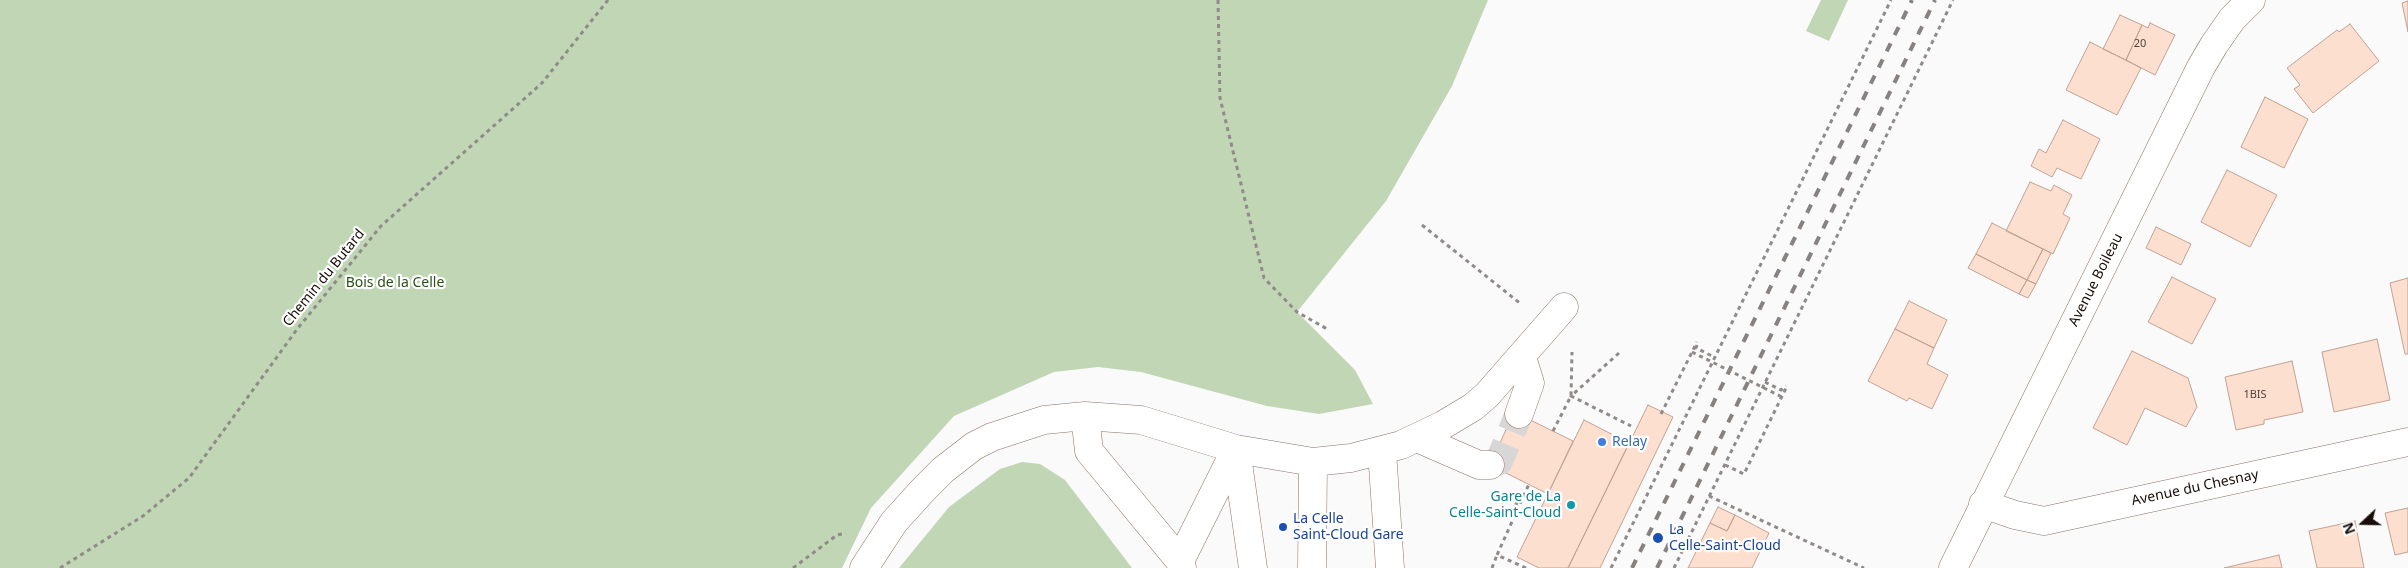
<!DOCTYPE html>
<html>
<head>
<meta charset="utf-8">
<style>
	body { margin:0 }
	#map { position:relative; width:2408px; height:568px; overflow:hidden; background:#fafafa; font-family:"Noto Sans",sans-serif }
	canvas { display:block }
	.north { position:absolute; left:2338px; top:498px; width:50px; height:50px; -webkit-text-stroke:4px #fff; paint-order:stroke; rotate:249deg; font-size:14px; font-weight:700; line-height:20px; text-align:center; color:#180d08 }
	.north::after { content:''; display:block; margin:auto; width:18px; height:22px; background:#180d08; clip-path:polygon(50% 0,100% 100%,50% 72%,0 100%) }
</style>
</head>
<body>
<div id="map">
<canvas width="2408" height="568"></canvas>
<div class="north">N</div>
</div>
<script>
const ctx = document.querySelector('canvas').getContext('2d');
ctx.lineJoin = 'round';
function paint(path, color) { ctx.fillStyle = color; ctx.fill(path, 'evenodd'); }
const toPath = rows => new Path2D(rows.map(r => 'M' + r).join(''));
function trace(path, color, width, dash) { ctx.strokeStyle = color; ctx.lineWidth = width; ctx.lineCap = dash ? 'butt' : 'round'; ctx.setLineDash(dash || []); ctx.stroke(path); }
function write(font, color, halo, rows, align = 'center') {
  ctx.font = font + ' "Noto Sans",sans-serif'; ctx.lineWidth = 4.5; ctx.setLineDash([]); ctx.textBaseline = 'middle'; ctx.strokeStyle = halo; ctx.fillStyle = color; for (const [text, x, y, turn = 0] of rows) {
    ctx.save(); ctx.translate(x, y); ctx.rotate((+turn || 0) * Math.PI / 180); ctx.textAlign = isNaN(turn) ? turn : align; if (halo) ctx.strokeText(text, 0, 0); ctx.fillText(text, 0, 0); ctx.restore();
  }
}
paint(toPath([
	[0,0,1488,0,1452,86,1386,201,1297,312,1355,370,1373,404,1319,414,1267,406,1141,372,1098,367,1054,372,954,416,871,508,842,568,0,568],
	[1821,0,1848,0,1829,41,1806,31],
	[1022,462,1040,464,1065,480,1132,568,899,568,949,507,1000,469]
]), '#c0d6b5');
const building = toPath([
	[2408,1,2408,32,2402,3,2408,1],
	[2120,15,2142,25,2126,60,2103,49,2120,15],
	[2150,23,2175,35,2155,75,2126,60,2142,25,2148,28,2150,23],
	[2350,24,2379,61,2313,113,2294,89,2300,85,2287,68,2337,30,2339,32,2350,24],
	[2090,42,2141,68,2117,115,2066,90,2090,42],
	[2265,97,2308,119,2284,168,2241,147,2265,97],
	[2063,120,2100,139,2081,179,2057,168,2052,177,2031,166,2039,149,2046,153,2063,120],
	[2227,170,2277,195,2250,247,2201,222,2227,170],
	[2030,182,2051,191,2054,185,2072,195,2063,214,2070,218,2053,254,2006,231,2030,182],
	[1992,223,2043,249,2027,280,1976,254,1992,223],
	[2156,227,2191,244,2181,265,2146,248,2156,227],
	[2043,249,2051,253,2036,284,2027,280,2043,249],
	[1976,254,2027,280,2019,294,1968,268,1976,254],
	[2172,277,2216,299,2192,344,2148,322,2172,277],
	[2408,278,2408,354,2405,354,2390,283,2408,278],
	[2027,280,2036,284,2028,298,2019,294,2027,280],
	[1909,301,1947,320,1934,348,1895,329,1909,301],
	[1895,329,1934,348,1927,364,1948,375,1932,409,1909,398,1907,401,1868,381,1895,329],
	[2377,339,2390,400,2334,412,2322,352,2377,339],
	[2132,351,2188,378,2197,407,2186,427,2145,408,2127,445,2093,428,2132,351],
	[2292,361,2303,412,2264,420,2264,424,2236,430,2225,377,2292,361],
	[1648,405,1673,417,1600,568,1568,568,1648,405],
	[1514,412,1573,441,1548,494,1490,465,1514,412],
	[1584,420,1629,443,1568,568,1539,568,1517,557,1584,420],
	[1718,507,1735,515,1727,531,1710,523,1718,507],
	[2408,508,2408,552,2395,555,2385,513,2408,508],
	[1735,515,1769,533,1752,568,1688,568,1710,523,1727,531,1735,515],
	[2355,521,2364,568,2317,568,2309,531,2355,521],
	[2279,555,2282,568,2224,568,2279,555]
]);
paint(building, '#fddfd0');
trace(building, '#c1a293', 1);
trace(toPath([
	[1490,465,1499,461,1519,414]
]), '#d8d6d6', 28, [28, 14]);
const minor = toPath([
	[1519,414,1530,383,1522,357],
	[1085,416,1089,451,1180,561,1182,568],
	[1417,438,1479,465,1490,465],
	[1236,449,1253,568],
	[1382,451,1390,568],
	[1983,504,2015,515,2044,521,2408,442],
	[1180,561,1236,449],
	[864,568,894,522,924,489,943,470,974,446,992,437,1044,420,1085,416,1141,420,1236,449,1313,462,1351,458,1401,445,1443,425,1473,407,1487,395,1564,307],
	[1312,568,1313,462],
	[1953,568,2201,67,2214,45,2232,19,2251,0]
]);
trace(minor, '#8f7163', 29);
trace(toPath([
	[1218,0,1220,98,1264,278,1297,312,1329,330],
	[1422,225,1521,304],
	[1697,345,1696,348,1716,358],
	[1619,353,1571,396,1631,426],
	[1765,382,1781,390,1786,386],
	[1661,414,1697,342],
	[1553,431,1571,396,1572,352],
	[1725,465,1744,474,1787,386],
	[1709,496,1864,568],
	[1500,497,1518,504],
	[60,568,143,516,189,478,298,328,381,226,542,83,608,0],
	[793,568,837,535,846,533],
	[1492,568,1497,555],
	[1526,568,1497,555,1529,484],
	[1611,568,1891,0],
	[1674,568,1953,0]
]), '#908b89', 3, [4, 4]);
trace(minor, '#fff', 28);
trace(toPath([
	[1632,568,1912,0],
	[1657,568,1935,0]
]), '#87827f', 4, [9, 9]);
trace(toPath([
	[1692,352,1782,397]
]), '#908b89', 3, [4, 4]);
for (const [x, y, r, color] of [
	[1602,442,5,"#3f7fe0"],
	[1571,505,5,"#0f9aa8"],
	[1283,527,5,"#1a4fb4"],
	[1658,538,6,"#1a4fb4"]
]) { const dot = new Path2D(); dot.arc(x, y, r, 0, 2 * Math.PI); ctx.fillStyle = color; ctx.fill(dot); trace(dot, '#fff', 2); }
write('11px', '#51423a', null, [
	["20",2140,44],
	["1BIS",2255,395]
]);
write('14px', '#180d08', '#fff', [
	["Chemin du Butard",324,278,-51],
	["Avenue Boileau",2096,280,-63],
	["Avenue du Chesnay",2195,488,-12]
]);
write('14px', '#2c5015', '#fff', [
	["Bois de la Celle",395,283]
]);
write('14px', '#366cbe', '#fff', [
	["Relay",1612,442]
], 'left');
write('14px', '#0d838f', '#fff', [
	["Gare de La",1561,497],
	["Celle-Saint-Cloud",1561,513]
], 'right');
write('14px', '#164399', '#fff', [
	["La Celle",1293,519],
	["Saint-Cloud Gare",1293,535],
	["La",1669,530],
	["Celle-Saint-Cloud",1669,546]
], 'left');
</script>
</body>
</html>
